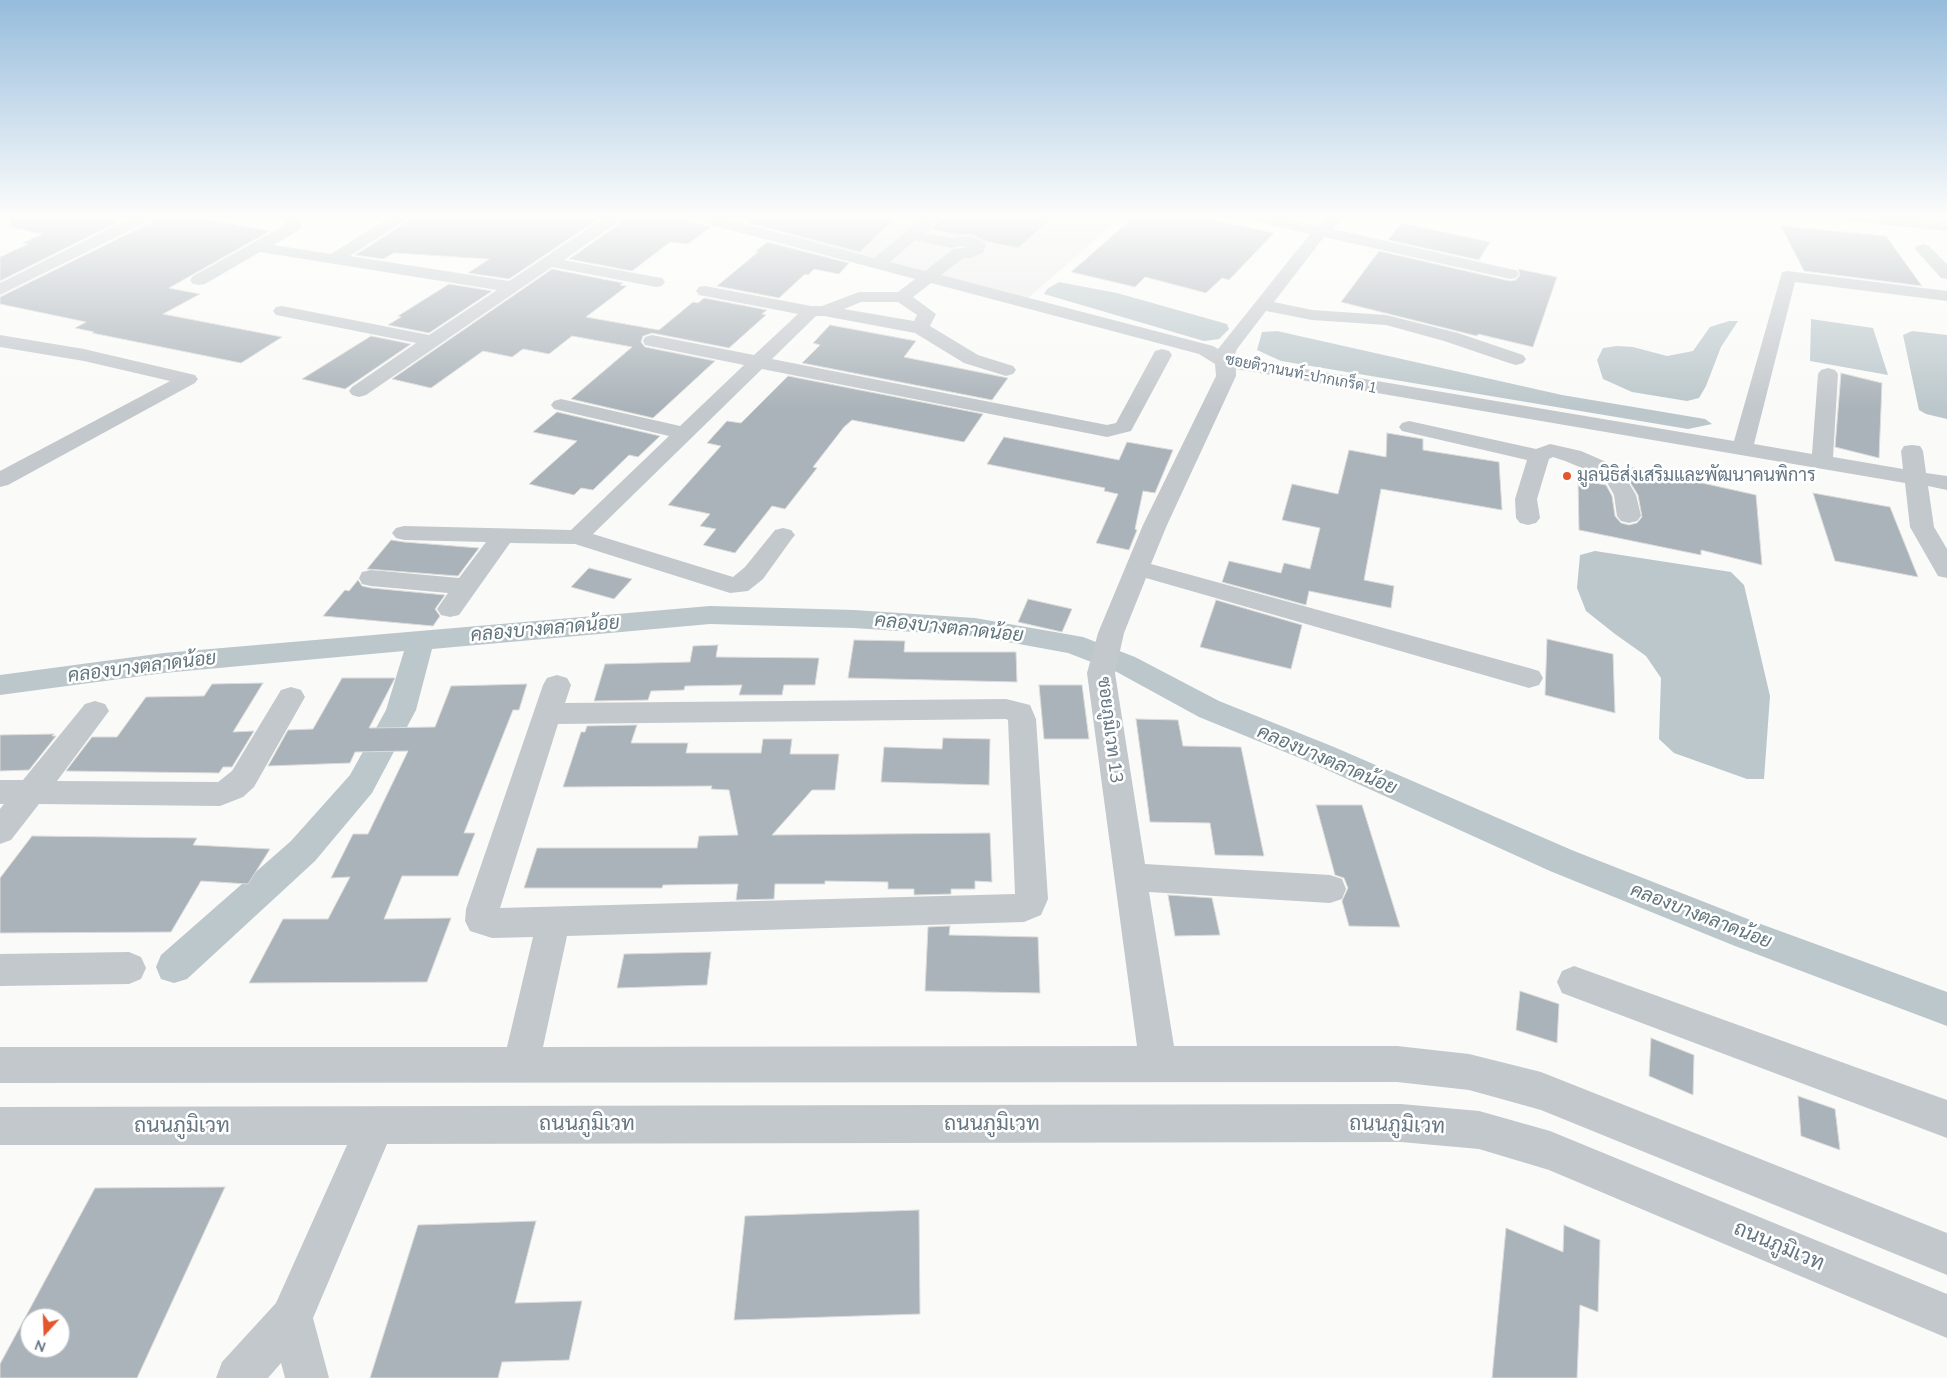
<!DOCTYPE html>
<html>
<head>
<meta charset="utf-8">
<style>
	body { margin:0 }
	#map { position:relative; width:1947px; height:1378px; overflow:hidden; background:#fafaf8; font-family:Mulish,sans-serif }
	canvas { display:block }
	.north { position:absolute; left:20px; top:1308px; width:50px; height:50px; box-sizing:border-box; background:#fff; border:1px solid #c1c8cd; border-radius:50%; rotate:200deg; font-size:14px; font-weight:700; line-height:20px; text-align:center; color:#657683 }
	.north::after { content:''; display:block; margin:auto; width:18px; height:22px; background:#e4572e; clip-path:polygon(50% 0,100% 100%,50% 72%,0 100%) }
</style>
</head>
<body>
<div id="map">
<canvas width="1947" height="1378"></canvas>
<div class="north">N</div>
</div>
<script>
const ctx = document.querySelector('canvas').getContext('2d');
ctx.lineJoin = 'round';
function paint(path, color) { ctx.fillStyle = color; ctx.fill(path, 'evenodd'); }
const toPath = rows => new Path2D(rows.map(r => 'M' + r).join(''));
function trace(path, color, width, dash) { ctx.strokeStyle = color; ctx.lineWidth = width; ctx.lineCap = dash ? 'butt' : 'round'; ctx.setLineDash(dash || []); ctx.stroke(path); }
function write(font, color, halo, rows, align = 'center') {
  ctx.font = font + ' Mulish,Sarabun,sans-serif'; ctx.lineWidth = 5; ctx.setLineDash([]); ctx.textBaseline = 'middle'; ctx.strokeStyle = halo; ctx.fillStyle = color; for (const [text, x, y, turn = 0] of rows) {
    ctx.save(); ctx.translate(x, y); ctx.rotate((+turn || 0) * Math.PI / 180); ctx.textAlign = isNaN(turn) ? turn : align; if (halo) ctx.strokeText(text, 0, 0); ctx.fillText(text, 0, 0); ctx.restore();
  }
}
paint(toPath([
	[813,216,1123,216,1027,299,786,235]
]), '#e8e9e9');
paint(toPath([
	[1059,282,1117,293,1227,324,1229,329,1219,339,1204,341,1044,294,1047,289],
	[1811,319,1873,328,1888,375,1810,361],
	[1729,321,1738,321,1721,347,1706,386,1699,398,1687,401,1632,392,1603,379,1597,360,1603,348,1617,346,1633,347,1667,356,1693,351,1710,327],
	[1277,331,1562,395,1705,419,1712,424,1688,429,1281,361,1257,350,1262,332],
	[1912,331,1947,335,1947,419,1926,414,1919,410,1903,335],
	[1595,551,1731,572,1744,585,1770,696,1764,779,1747,779,1674,753,1659,739,1661,678,1646,656,1615,634,1586,611,1577,588,1580,555]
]), '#bbc7cb');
paint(toPath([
	[710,606,854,610,975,618,1083,637,1135,657,1219,701,1334,747,1574,851,1758,923,1947,992,1947,1026,1735,946,1550,871,1312,763,1199,717,1115,671,1068,653,975,636,854,628,710,624,432,649,416,710,372,793,315,861,187,979,174,983,161,979,156,967,161,955,291,841,350,775,386,710,404,651,164,673,0,695,0,675,164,653,710,606]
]), '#bbc7cb');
const building = toPath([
	[11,216,89,216,120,221,0,281,0,257,28,244,22,243,43,234,10,227,11,216],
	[164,216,189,216,270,231,169,288,200,294,163,314,282,337,241,363,92,333,94,332,75,328,86,322,0,304,0,297,164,216],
	[416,216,603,216,509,279,468,273,489,259,394,253,383,259,355,255,416,216],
	[618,216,685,216,689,221,711,227,688,244,670,242,632,271,569,259,618,225,621,220,618,216],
	[750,216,897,216,860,252,749,223,750,216],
	[945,216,1054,216,1018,248,985,241,970,234,960,235,931,229,945,216],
	[1135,216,1193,216,1274,233,1229,280,1222,278,1206,293,1145,277,1135,287,1071,272,1135,216],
	[1401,223,1490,242,1479,260,1388,240,1401,223],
	[1781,226,1886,236,1922,286,1804,271,1781,226],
	[767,242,849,263,839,274,814,269,808,275,805,274,779,298,717,286,758,252,756,251,767,242],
	[1379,251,1510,281,1516,280,1520,275,1518,269,1557,277,1533,347,1478,334,1477,336,1341,302,1379,251],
	[552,269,623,283,620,285,627,286,586,317,659,330,693,302,698,303,704,298,767,310,762,314,766,315,729,348,652,333,643,336,641,342,645,347,715,361,653,418,571,399,632,347,572,336,549,354,523,349,512,357,483,351,431,388,392,379,552,269],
	[449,284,492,291,429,333,388,325,401,317,398,316,449,284],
	[830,325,916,341,904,357,1008,378,992,400,802,363,820,345,813,343,830,325],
	[371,336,411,344,345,389,302,379,371,336],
	[1841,373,1882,383,1879,458,1835,447,1841,373],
	[788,376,983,414,964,442,852,420,844,427,813,467,817,468,785,509,772,506,735,553,703,545,716,529,700,526,710,514,668,505,721,446,707,443,727,421,741,423,788,376],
	[557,412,660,436,638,457,629,455,593,490,581,488,574,495,529,484,577,441,533,432,557,412],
	[1387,433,1423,439,1423,450,1499,462,1502,510,1381,489,1364,580,1394,586,1391,608,1309,591,1306,605,1222,582,1229,561,1281,573,1284,563,1310,569,1320,528,1282,520,1292,484,1338,494,1349,450,1386,457,1387,433],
	[1004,437,1119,460,1127,442,1173,450,1155,493,1143,491,1135,529,1137,530,1129,550,1096,543,1118,494,1104,491,1105,488,987,464,1004,437],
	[1626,466,1756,495,1762,565,1701,550,1701,555,1579,530,1578,480,1606,485,1612,496,1615,516,1621,523,1629,525,1637,523,1642,517,1638,495,1625,474,1626,466],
	[1813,493,1890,507,1918,577,1835,561,1813,493],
	[391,540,404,542,479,548,458,576,367,569,391,540],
	[589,568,632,579,614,599,571,587,589,568],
	[358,580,362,586,371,588,445,595,435,609,440,616,433,626,323,616,345,590,349,591,358,580],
	[1028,599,1072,609,1062,632,1018,622,1028,599],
	[1216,600,1302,625,1291,669,1200,647,1216,600],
	[1547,639,1613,654,1615,713,1545,695,1547,639],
	[854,640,905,641,904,652,1016,652,1017,682,848,678,854,640],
	[718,645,716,657,819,658,815,685,784,685,782,695,739,695,742,685,685,686,684,690,651,691,648,700,594,701,605,664,690,662,693,646,718,645],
	[342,678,395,678,369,728,435,727,451,686,527,684,519,710,513,710,464,833,475,833,458,876,402,876,384,919,451,918,427,982,249,983,283,919,328,919,350,877,331,878,353,834,368,834,408,751,355,752,350,763,268,766,288,730,313,729,342,678],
	[263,683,233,732,254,731,232,767,223,767,219,773,66,771,92,737,117,737,146,697,204,696,212,684,263,683],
	[1039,685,1082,685,1089,739,1044,739,1039,685],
	[1136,719,1178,720,1183,746,1241,747,1264,856,1215,855,1210,823,1150,822,1136,719],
	[637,725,631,743,688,743,686,753,761,753,763,739,792,739,790,754,839,754,835,790,812,790,772,835,990,833,992,882,975,881,975,889,951,889,951,894,914,895,914,889,888,889,888,882,825,881,825,884,775,884,774,899,736,900,738,884,663,885,662,888,524,888,537,848,697,848,699,836,738,835,729,790,711,789,712,786,563,787,581,732,585,732,587,726,637,725],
	[54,734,52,736,56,736,29,770,0,771,0,735,54,734],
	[943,738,990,739,989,785,881,782,884,747,942,749,943,738],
	[1316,805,1362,805,1400,927,1349,926,1342,901,1348,888,1344,878,1335,875,1316,805],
	[32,836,197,838,193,845,270,849,248,884,201,881,171,932,0,933,0,878,32,836],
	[1168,895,1212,898,1220,935,1175,936,1168,895],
	[950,926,949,935,1038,937,1040,993,925,991,928,927,950,926],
	[711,952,707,985,617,988,624,954,711,952],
	[1520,991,1559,1004,1557,1043,1516,1030,1520,991],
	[1651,1038,1694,1055,1693,1095,1649,1076,1651,1038],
	[1798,1096,1835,1109,1840,1150,1801,1136,1798,1096],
	[225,1187,137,1378,0,1378,0,1364,95,1188,225,1187],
	[30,1318,60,1318,60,1348,30,1348,30,1318],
	[919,1210,920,1314,734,1320,745,1216,919,1210],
	[536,1221,515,1303,582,1301,569,1360,502,1362,498,1378,370,1378,418,1225,536,1221],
	[1564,1225,1600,1240,1598,1312,1580,1305,1577,1378,1492,1378,1506,1228,1563,1252,1564,1225]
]);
paint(building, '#aab3b9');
trace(building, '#dcdcda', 1);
paint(toPath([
	[134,216,155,216,153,219,0,295,0,283,134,216],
	[285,216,301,216,301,227,299,230,274,245,331,254,392,216,412,216,350,256,509,281,605,217,615,216,619,220,617,223,564,260,656,277,662,278,665,282,662,286,656,287,552,267,366,395,359,397,352,395,349,391,352,387,416,343,276,315,273,311,276,307,282,306,429,335,497,290,260,252,205,284,199,285,193,284,190,280,193,276,285,225,285,216],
	[687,216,715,216,874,258,925,216,943,216,924,233,951,238,969,236,984,242,986,245,983,253,970,258,963,258,941,275,1213,346,1218,349,1310,234,1246,219,1244,216,1274,216,1318,226,1327,218,1333,216,1339,218,1341,221,1333,229,1510,269,1516,270,1519,274,1516,278,1510,279,1324,237,1274,302,1312,310,1386,315,1458,333,1523,355,1526,359,1523,363,1516,365,1509,363,1444,341,1386,325,1312,320,1266,311,1237,349,1234,357,1734,441,1782,272,1788,271,1947,291,1947,301,1795,282,1754,444,1812,454,1818,374,1821,370,1828,368,1835,370,1838,374,1833,457,1903,469,1901,451,1904,446,1912,445,1920,446,1923,451,1926,473,1947,476,1947,490,1928,486,1934,527,1947,549,1947,578,1938,576,1910,527,1905,483,1236,369,1236,376,1167,525,1151,564,1529,668,1539,671,1543,678,1539,685,1529,688,1146,578,1124,633,1115,673,1145,864,1330,875,1342,879,1346,889,1342,899,1330,903,1149,892,1174,1046,1397,1046,1469,1054,1541,1072,1947,1233,1947,1275,1541,1110,1469,1090,1397,1082,0,1083,0,1047,507,1047,533,937,492,938,470,931,465,921,466,909,543,685,547,678,557,675,567,678,571,685,565,703,1006,699,1030,705,1036,719,1048,899,1041,915,1024,922,567,936,543,1047,1137,1046,1087,673,1098,633,1143,525,1216,376,1215,364,1199,354,931,283,913,297,936,314,930,326,978,355,1013,366,1016,370,1013,374,1006,376,964,363,915,333,824,316,816,316,772,359,1107,425,1116,423,1155,351,1162,349,1169,351,1172,355,1131,431,1107,437,762,369,593,534,733,577,745,567,775,530,783,528,791,530,795,535,791,540,763,579,748,591,730,593,575,544,510,543,459,615,450,617,441,615,437,609,448,593,371,586,362,584,359,578,362,572,371,570,459,578,486,542,404,540,396,538,392,533,396,528,404,526,571,530,669,436,554,409,551,405,554,401,561,399,680,426,744,365,645,345,643,341,645,337,652,335,754,355,798,314,699,295,696,291,699,287,705,286,811,306,822,306,859,292,898,292,915,279,689,219,687,216],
	[915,240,951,248,960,246,969,247,953,249,925,271,890,262,915,240],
	[861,302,898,302,917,315,914,321,844,309,861,302],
	[1006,719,1008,720,1015,894,500,908,558,724,1006,719],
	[1840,216,1898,216,1947,221,1947,231,1848,221,1842,219,1840,216],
	[1923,244,1929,246,1947,264,1947,279,1941,278,1915,249,1917,246,1923,244],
	[0,335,84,349,195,375,198,379,195,383,8,485,0,487,0,471,170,381,84,361,0,347,0,335],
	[1409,421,1536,449,1550,444,1581,451,1620,468,1636,495,1641,516,1637,521,1629,523,1621,521,1617,516,1614,495,1604,477,1565,461,1553,457,1549,459,1537,499,1540,518,1536,523,1528,525,1520,523,1516,518,1515,499,1527,460,1402,431,1399,427,1402,423,1409,421],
	[291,687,301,690,305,697,254,787,243,797,220,806,39,804,11,840,0,844,0,809,4,804,0,804,0,780,23,780,85,704,95,701,105,704,109,711,57,781,218,782,232,771,281,690,291,687],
	[129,952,141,957,146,968,141,979,129,984,0,986,0,954,129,952],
	[1574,966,1947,1100,1947,1138,1562,993,1557,982,1562,971,1574,966],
	[1401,1104,1479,1111,1550,1131,1947,1294,1947,1338,1549,1170,1479,1149,1401,1142,387,1144,313,1318,329,1378,285,1378,281,1363,268,1378,216,1378,222,1362,276,1303,347,1145,0,1145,0,1107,1401,1104]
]), '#c3c8cc');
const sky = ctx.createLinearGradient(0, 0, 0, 409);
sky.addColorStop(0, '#96bcdc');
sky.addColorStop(0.53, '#fdfdfc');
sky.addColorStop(1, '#fdfdfc00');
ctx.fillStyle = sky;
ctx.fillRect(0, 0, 1947, 409);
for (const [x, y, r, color] of [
	[1567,476,5,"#e4572e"]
]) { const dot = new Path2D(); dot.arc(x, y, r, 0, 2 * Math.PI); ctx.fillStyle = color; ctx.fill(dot); trace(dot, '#fff', 2); }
write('15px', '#657683', '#fff', [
	["ซอยติวานนท์-ปากเกร็ด 1",1301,374,11]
]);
write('18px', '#657683', '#fff', [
	["มูลนิธิส่งเสริมและพัฒนาคนพิการ",1577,476]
], 'left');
write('18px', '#657683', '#fff', [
	["ซอยภูมิเวท 13",1110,730,83]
]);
write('italic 19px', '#60757c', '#fff', [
	["คลองบางตลาดน้อย",949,628,6],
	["คลองบางตลาดน้อย",545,629,-5],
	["คลองบางตลาดน้อย",142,667,-7],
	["คลองบางตลาดน้อย",1327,760,23],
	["คลองบางตลาดน้อย",1701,916,21]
]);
write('21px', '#657683', '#fff', [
	["ถนนภูมิเวท",587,1124],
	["ถนนภูมิเวท",992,1124],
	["ถนนภูมิเวท",1397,1125,2],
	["ถนนภูมิเวท",182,1126],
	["ถนนภูมิเวท",1779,1246,23]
]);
</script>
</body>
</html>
